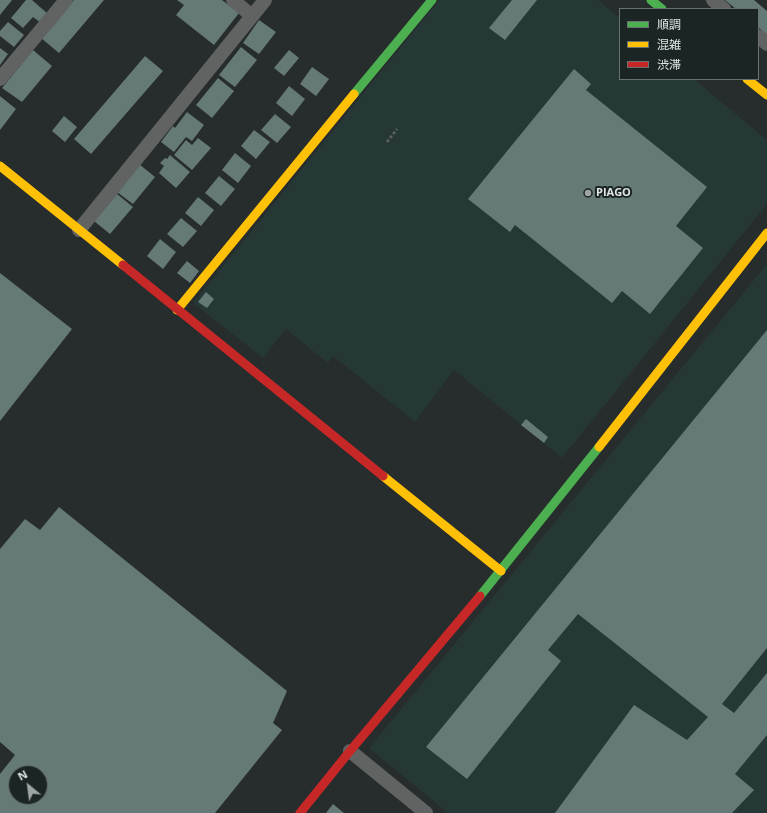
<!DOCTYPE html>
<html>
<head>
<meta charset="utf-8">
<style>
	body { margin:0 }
	#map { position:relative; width:767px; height:813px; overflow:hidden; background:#272c2c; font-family:"Open Sans","Noto Sans JP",sans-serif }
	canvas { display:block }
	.legend { position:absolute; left:619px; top:8px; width:140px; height:72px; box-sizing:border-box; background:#1b2524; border:1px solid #697271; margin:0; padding:5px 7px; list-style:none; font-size:12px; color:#dfe6e5 }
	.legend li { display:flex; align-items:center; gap:8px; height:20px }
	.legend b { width:20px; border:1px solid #697271 }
	.north { position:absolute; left:8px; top:765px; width:40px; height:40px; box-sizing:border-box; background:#1b2524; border:1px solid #697271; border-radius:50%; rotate:331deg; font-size:11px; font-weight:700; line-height:16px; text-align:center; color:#dfe6e5 }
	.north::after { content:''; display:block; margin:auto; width:14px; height:18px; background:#9fa5a4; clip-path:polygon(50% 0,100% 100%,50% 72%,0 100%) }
</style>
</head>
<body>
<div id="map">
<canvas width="767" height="813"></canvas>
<ul class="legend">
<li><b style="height:5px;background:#4caf50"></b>順調</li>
<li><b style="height:5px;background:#ffc107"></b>混雑</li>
<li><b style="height:5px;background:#c62828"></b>渋滞</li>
</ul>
<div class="north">N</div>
</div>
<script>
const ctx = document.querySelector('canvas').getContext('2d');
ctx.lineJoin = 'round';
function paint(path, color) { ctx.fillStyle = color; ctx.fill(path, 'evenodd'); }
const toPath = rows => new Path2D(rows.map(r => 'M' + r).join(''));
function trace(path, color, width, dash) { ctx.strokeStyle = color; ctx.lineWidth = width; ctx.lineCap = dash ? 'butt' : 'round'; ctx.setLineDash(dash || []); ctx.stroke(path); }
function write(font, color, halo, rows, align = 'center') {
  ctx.font = font + ' "Open Sans",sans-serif'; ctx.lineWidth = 4; ctx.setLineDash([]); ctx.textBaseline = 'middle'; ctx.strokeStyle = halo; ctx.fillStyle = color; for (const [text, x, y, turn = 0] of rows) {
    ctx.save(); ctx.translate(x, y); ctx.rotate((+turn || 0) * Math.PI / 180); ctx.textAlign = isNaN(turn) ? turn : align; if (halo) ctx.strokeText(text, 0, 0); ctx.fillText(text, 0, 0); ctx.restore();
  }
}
paint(toPath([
	[439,0,598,0,620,18,620,79,694,79,767,140,767,204,562,458,454,370,415,422,333,356,328,363,286,329,263,358,193,303],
	[767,264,767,813,448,813,369,748]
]), '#263836');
paint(toPath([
	[0,0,12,0,0,15],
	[26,0,32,0,48,14,41,23,33,17,23,28,11,18],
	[74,0,104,0,59,53,41,38],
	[177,0,222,0,239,13,214,45,176,15,184,5],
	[512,0,537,0,505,40,489,28],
	[725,0,754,0,767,11,767,35,758,27,758,9,736,9],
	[259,20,276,32,259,54,243,43],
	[8,22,24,35,14,47,0,36,0,31],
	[241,47,257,60,235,87,219,75],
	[0,48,8,54,0,65],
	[33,50,52,66,22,102,2,88],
	[289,50,299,58,284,76,274,68],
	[145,56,163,71,91,154,74,139],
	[312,67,329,79,316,96,300,84],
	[574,69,591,84,586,90,707,187,676,226,703,248,650,314,622,291,612,303,515,225,510,232,468,199],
	[218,78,234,91,212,118,196,105],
	[289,86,305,99,292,116,276,103],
	[0,96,16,109,0,130],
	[187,112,204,125,192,141,186,137,174,152,161,142,173,126,175,128],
	[275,114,291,127,277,143,261,130],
	[64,116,77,127,65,142,52,131],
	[254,130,270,142,256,159,241,146],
	[198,138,211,148,192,170,174,155,186,140,192,145],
	[235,153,251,166,238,183,222,170],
	[170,155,190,172,176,188,159,173,164,166,160,163,165,158,167,159],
	[139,164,155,177,133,204,117,192],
	[219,176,235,189,221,206,205,193],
	[117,194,133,207,110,234,94,221],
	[198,197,214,210,201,226,185,213],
	[181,218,197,231,183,247,167,234],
	[160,239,176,252,163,269,147,256],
	[187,261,199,271,190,283,177,273],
	[0,273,72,329,0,421],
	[206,292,214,299,207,308,198,302],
	[767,330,767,648,722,704,734,713,767,673,767,735,735,774,754,790,732,813,555,813,634,705,687,740,708,717,578,614,548,650,561,661,467,779,426,747],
	[526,419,548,437,544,443,521,425],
	[59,507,287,691,273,723,282,730,215,813,0,813,0,774,15,755,0,742,0,549,25,519,40,530],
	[16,773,40,773,40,797,16,797],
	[333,804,344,813,326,813]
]), '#657977');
trace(toPath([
	[387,142,397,129]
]), '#606363', 2.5, [3, 2]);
trace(toPath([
	[233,0,252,16],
	[713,0,724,9],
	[758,36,767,44],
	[0,79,66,0],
	[79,230,265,0],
	[350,751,426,813]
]), '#616363', 14);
trace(toPath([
	[651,0,662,9],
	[354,94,432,0],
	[480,596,599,447]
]), '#4caf50', 9);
trace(toPath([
	[747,79,767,95],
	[0,166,123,265],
	[177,310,354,94],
	[599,447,767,233],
	[383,476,501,571]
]), '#ffc107', 9);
trace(toPath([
	[123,265,383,476],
	[300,813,350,751,480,596]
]), '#c62828', 9);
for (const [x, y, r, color] of [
	[588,193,4,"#9fa5a4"]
]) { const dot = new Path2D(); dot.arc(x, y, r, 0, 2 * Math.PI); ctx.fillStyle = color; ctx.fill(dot); trace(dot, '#1b2524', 1.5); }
write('bold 11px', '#dfe6e5', '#1b2524', [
	["PIAGO",596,193]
], 'left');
</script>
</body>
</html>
